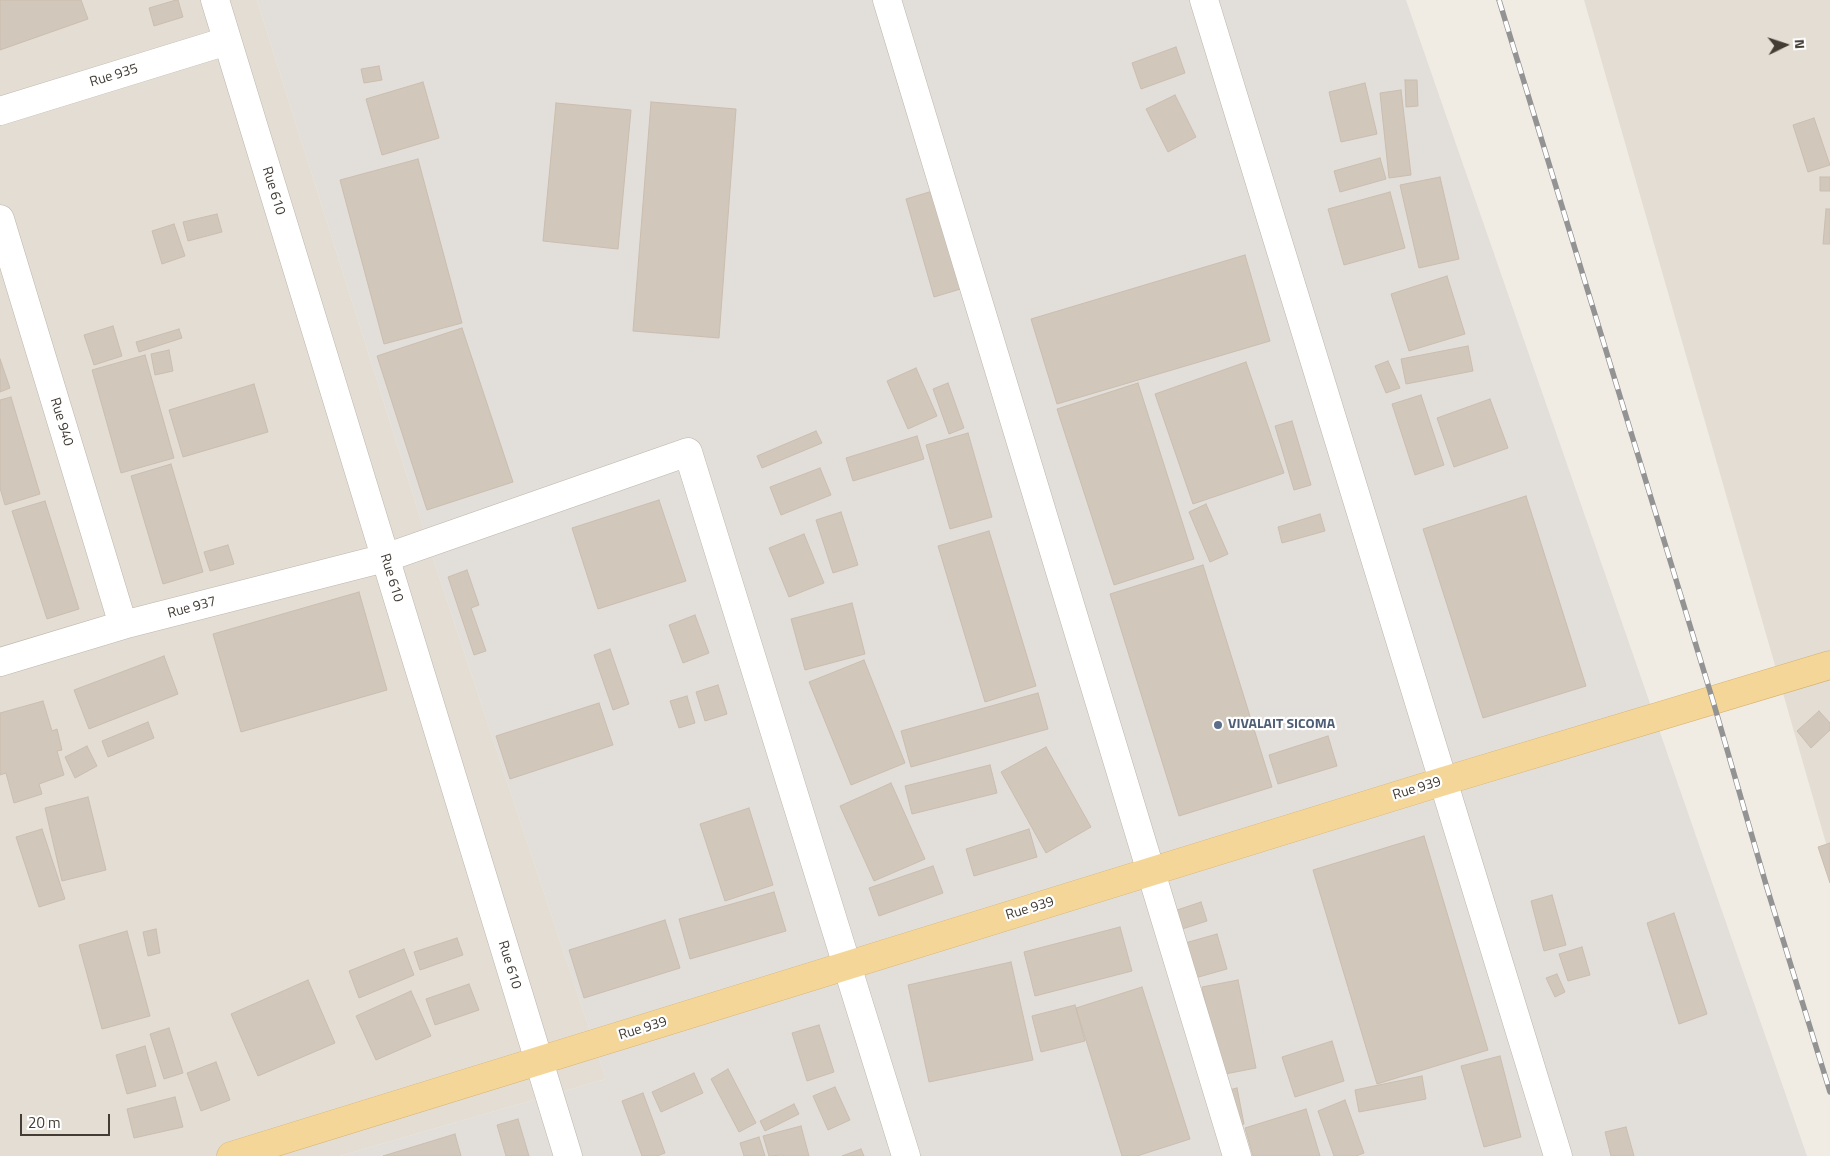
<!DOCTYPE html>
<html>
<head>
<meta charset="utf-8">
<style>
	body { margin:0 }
	#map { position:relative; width:1830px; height:1156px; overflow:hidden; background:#f0ece4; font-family:"Titillium Web",sans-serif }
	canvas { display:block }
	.north { position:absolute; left:1760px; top:20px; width:50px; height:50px; -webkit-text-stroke:4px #fff; paint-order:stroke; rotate:86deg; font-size:14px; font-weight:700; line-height:20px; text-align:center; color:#423c35 }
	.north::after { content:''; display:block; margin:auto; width:18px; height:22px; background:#423c35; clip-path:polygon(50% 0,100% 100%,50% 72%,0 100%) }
	.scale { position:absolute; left:20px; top:1114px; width:90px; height:22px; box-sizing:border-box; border:2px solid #423c35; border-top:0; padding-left:6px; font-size:15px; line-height:18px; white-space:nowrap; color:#423c35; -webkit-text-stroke:4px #fff; paint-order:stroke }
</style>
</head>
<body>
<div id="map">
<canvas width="1830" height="1156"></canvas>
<div class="north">N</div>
<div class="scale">20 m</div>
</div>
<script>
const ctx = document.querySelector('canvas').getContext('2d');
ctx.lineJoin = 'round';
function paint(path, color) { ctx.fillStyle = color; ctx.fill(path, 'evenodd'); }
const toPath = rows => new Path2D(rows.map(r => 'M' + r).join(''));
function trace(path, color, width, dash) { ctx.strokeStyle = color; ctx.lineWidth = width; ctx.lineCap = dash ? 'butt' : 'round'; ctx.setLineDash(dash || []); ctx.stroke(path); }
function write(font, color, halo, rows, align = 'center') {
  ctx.font = font + ' "Titillium Web",sans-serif'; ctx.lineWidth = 4.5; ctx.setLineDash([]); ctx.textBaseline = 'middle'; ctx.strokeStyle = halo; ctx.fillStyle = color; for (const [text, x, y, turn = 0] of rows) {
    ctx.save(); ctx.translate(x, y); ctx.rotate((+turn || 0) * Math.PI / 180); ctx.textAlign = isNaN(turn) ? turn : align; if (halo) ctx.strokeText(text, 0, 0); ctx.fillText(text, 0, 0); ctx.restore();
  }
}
paint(toPath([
	[0,0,257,0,435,564,606,1079,340,1156,0,1156],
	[1584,0,1830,0,1830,857]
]), '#e4ddd3');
paint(toPath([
	[257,0,1406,0,1807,1156,340,1156,606,1079,435,564]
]), '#e2ded9');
const building = toPath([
	[0,0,81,0,88,19,0,50,0,0],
	[176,0,178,0,183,17,154,26,149,8,176,0],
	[1176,47,1185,73,1141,89,1132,63,1176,47],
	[379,66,382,80,364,83,361,69,379,66],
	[1405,80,1417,80,1418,106,1406,107,1405,80],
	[423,82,439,138,382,155,366,99,423,82],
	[1365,83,1377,134,1341,142,1329,92,1365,83],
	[1401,90,1411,175,1389,178,1380,93,1401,90],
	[1175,95,1196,137,1168,152,1146,109,1175,95],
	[651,102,736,109,719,338,633,331,651,102],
	[556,103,631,110,618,249,543,241,556,103],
	[1814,118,1830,165,1808,172,1793,125,1814,118],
	[1380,158,1386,179,1340,192,1334,171,1380,158],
	[418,159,462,323,384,344,340,180,418,159],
	[1440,177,1459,259,1419,268,1400,185,1440,177],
	[1820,177,1830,177,1830,191,1820,191,1820,177],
	[936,190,964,288,934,297,906,199,936,190],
	[1390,192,1405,248,1344,265,1328,209,1390,192],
	[1826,209,1830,209,1830,244,1823,244,1826,209],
	[217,214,222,232,188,241,183,222,217,214],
	[174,224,185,256,162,264,152,231,174,224],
	[1245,255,1270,341,1057,404,1031,319,1245,255],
	[1447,276,1465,334,1409,351,1391,294,1447,276],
	[113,326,122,356,94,365,84,335,113,326],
	[462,328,513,482,427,510,377,356,462,328],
	[179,329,182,338,139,352,136,342,179,329],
	[1468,346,1473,371,1406,384,1401,359,1468,346],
	[169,350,173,371,155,375,151,354,169,350],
	[145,355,174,458,121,473,92,370,145,355],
	[0,359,10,388,0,392,0,359],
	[1388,361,1400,388,1386,393,1375,366,1388,361],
	[1246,362,1284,473,1193,504,1155,394,1246,362],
	[916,368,937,416,908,429,887,381,916,368],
	[948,383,964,428,949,434,933,389,948,383],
	[1138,383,1194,559,1114,585,1057,409,1138,383],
	[254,384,268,432,183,457,169,410,254,384],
	[1421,395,1444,465,1415,475,1392,404,1421,395],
	[11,397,40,494,5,505,0,488,0,400,11,397],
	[1490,399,1508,448,1454,467,1437,418,1490,399],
	[1292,421,1311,485,1294,490,1275,426,1292,421],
	[816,431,822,443,762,468,757,456,816,431],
	[968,433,992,517,950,529,926,445,968,433],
	[917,436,924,459,853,481,846,458,917,436],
	[171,464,203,572,163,584,131,476,171,464],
	[820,468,831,495,781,515,770,487,820,468],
	[1526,496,1586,686,1483,718,1423,529,1526,496],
	[659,500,686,581,598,609,572,528,659,500],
	[45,501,79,609,47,619,12,511,45,501],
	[1206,504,1228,554,1210,562,1189,512,1206,504],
	[841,512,858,565,833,573,816,520,841,512],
	[1320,514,1325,531,1282,543,1278,527,1320,514],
	[989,531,1036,686,985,702,938,546,989,531],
	[804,534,824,583,789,597,769,548,804,534],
	[228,545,234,564,210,571,204,552,228,545],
	[1203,565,1272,787,1179,816,1110,594,1203,565],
	[467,570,479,605,471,608,486,651,474,655,448,577,467,570],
	[359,592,387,690,241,732,213,634,359,592],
	[852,603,865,654,805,670,791,619,852,603],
	[695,615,709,653,683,663,669,625,695,615],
	[610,649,629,704,613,710,594,655,610,649],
	[164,656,178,694,89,729,74,690,164,656],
	[864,660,905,763,851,785,809,682,864,660],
	[718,685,727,714,705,721,696,692,718,685],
	[1038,693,1048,729,911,767,901,731,1038,693],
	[687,696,695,723,679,728,670,701,687,696],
	[43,701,52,731,57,729,62,750,57,751,64,775,39,784,42,794,14,803,6,773,0,775,0,713,43,701],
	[599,703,613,745,510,779,496,736,599,703],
	[1819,711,1830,723,1830,730,1811,748,1797,731,1819,711],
	[148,722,154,738,108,757,102,741,148,722],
	[1328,736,1337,766,1278,784,1269,755,1328,736],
	[87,746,97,766,75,778,65,757,87,746],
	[1046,747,1091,827,1046,853,1001,772,1046,747],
	[990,765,997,793,912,814,905,786,990,765],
	[891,783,925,859,874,881,840,806,891,783],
	[88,797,106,870,62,881,45,808,88,797],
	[749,808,773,885,725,901,700,824,749,808],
	[42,829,65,899,39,907,16,837,42,829],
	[1029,829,1037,857,974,876,966,849,1029,829],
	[1424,836,1488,1050,1377,1084,1313,870,1424,836],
	[1830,843,1830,883,1818,847,1830,843],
	[933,866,943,893,879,916,869,888,933,866],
	[774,892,786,931,690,959,679,919,774,892],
	[1552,895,1566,945,1544,951,1531,901,1552,895],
	[1201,902,1207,921,1176,931,1171,912,1201,902],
	[1674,913,1707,1014,1679,1024,1647,923,1674,913],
	[665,920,680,968,584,998,569,950,665,920],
	[1120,927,1132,971,1035,996,1024,952,1120,927],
	[156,929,160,953,148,956,143,932,156,929],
	[127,931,150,1016,102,1029,79,945,127,931],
	[1217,934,1227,969,1188,980,1178,945,1217,934],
	[457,938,463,955,420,970,414,952,457,938],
	[1582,947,1590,975,1568,981,1559,954,1582,947],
	[404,949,414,975,359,998,349,971,404,949],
	[1011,962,1033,1060,929,1082,908,985,1011,962],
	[1557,974,1565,992,1555,997,1546,978,1557,974],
	[308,980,335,1043,258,1076,231,1014,308,980],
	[1238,980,1256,1068,1220,1075,1202,987,1238,980],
	[469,984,479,1010,435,1025,426,999,469,984],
	[1142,987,1190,1139,1137,1156,1122,1156,1076,1008,1142,987],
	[411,991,431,1036,376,1060,356,1016,411,991],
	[1075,1005,1085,1041,1041,1052,1032,1016,1075,1005],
	[819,1025,834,1072,807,1081,792,1033,819,1025],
	[169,1028,183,1073,164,1079,150,1034,169,1028],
	[1332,1041,1344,1081,1295,1097,1282,1057,1332,1041],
	[145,1046,156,1086,127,1094,116,1055,145,1046],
	[1500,1056,1521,1137,1484,1147,1461,1066,1500,1056],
	[216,1062,230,1100,201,1111,187,1073,216,1062],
	[728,1069,756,1123,739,1132,711,1079,728,1069],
	[694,1073,703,1093,661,1112,652,1092,694,1073],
	[1422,1076,1426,1099,1359,1112,1355,1090,1422,1076],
	[835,1087,850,1120,828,1130,813,1096,835,1087],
	[1237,1088,1244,1124,1231,1126,1225,1091,1237,1088],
	[643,1093,665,1153,657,1156,642,1156,622,1101,643,1093],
	[175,1097,183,1127,134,1138,127,1109,175,1097],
	[1345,1100,1364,1153,1356,1156,1334,1156,1318,1111,1345,1100],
	[794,1104,799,1114,765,1131,760,1121,794,1104],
	[1306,1109,1320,1156,1253,1156,1245,1128,1306,1109],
	[518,1119,529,1156,506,1156,497,1125,518,1119],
	[801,1126,809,1156,783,1156,783,1155,769,1156,763,1136,801,1126],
	[1626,1127,1634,1156,1611,1156,1605,1132,1626,1127],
	[455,1134,461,1156,383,1156,455,1134],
	[759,1137,765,1156,744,1156,740,1143,759,1137],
	[861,1149,864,1156,842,1156,861,1149]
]);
paint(building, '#d1c7bb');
trace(building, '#cbbeaf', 1);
const minor = toPath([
	[215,0,568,1156],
	[887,0,1237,1156],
	[1204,0,1558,1156],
	[0,111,227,41],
	[0,219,123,625],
	[0,662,123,625,385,558,688,452,906,1156]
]);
const major = toPath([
	[231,1156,1444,781,1830,665]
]);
trace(minor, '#beb6ab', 29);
trace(major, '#d7b16b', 29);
trace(minor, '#fff', 28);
trace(major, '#f4d699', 28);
const rail = toPath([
	[1499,0,1713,701,1767,888,1830,1092]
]);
trace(rail, '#939393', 5.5);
trace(rail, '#fff', 4, [11]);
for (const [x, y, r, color] of [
	[1218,725,5,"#5c6f8a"]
]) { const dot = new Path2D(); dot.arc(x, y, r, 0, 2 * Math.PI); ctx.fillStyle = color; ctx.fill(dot); trace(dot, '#fff', 2); }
write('14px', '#423c35', '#fff', [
	["Rue 935",114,76,-17],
	["Rue 610",273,191,73],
	["Rue 940",61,422,73],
	["Rue 610",391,578,73],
	["Rue 937",192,608,-15],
	["Rue 939",1417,789,-17],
	["Rue 939",1030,909,-17],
	["Rue 610",509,965,73],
	["Rue 939",643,1029,-17]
]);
write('bold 14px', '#4e5e75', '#fff', [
	["VIVALAIT SICOMA",1228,725]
], 'left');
</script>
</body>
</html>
